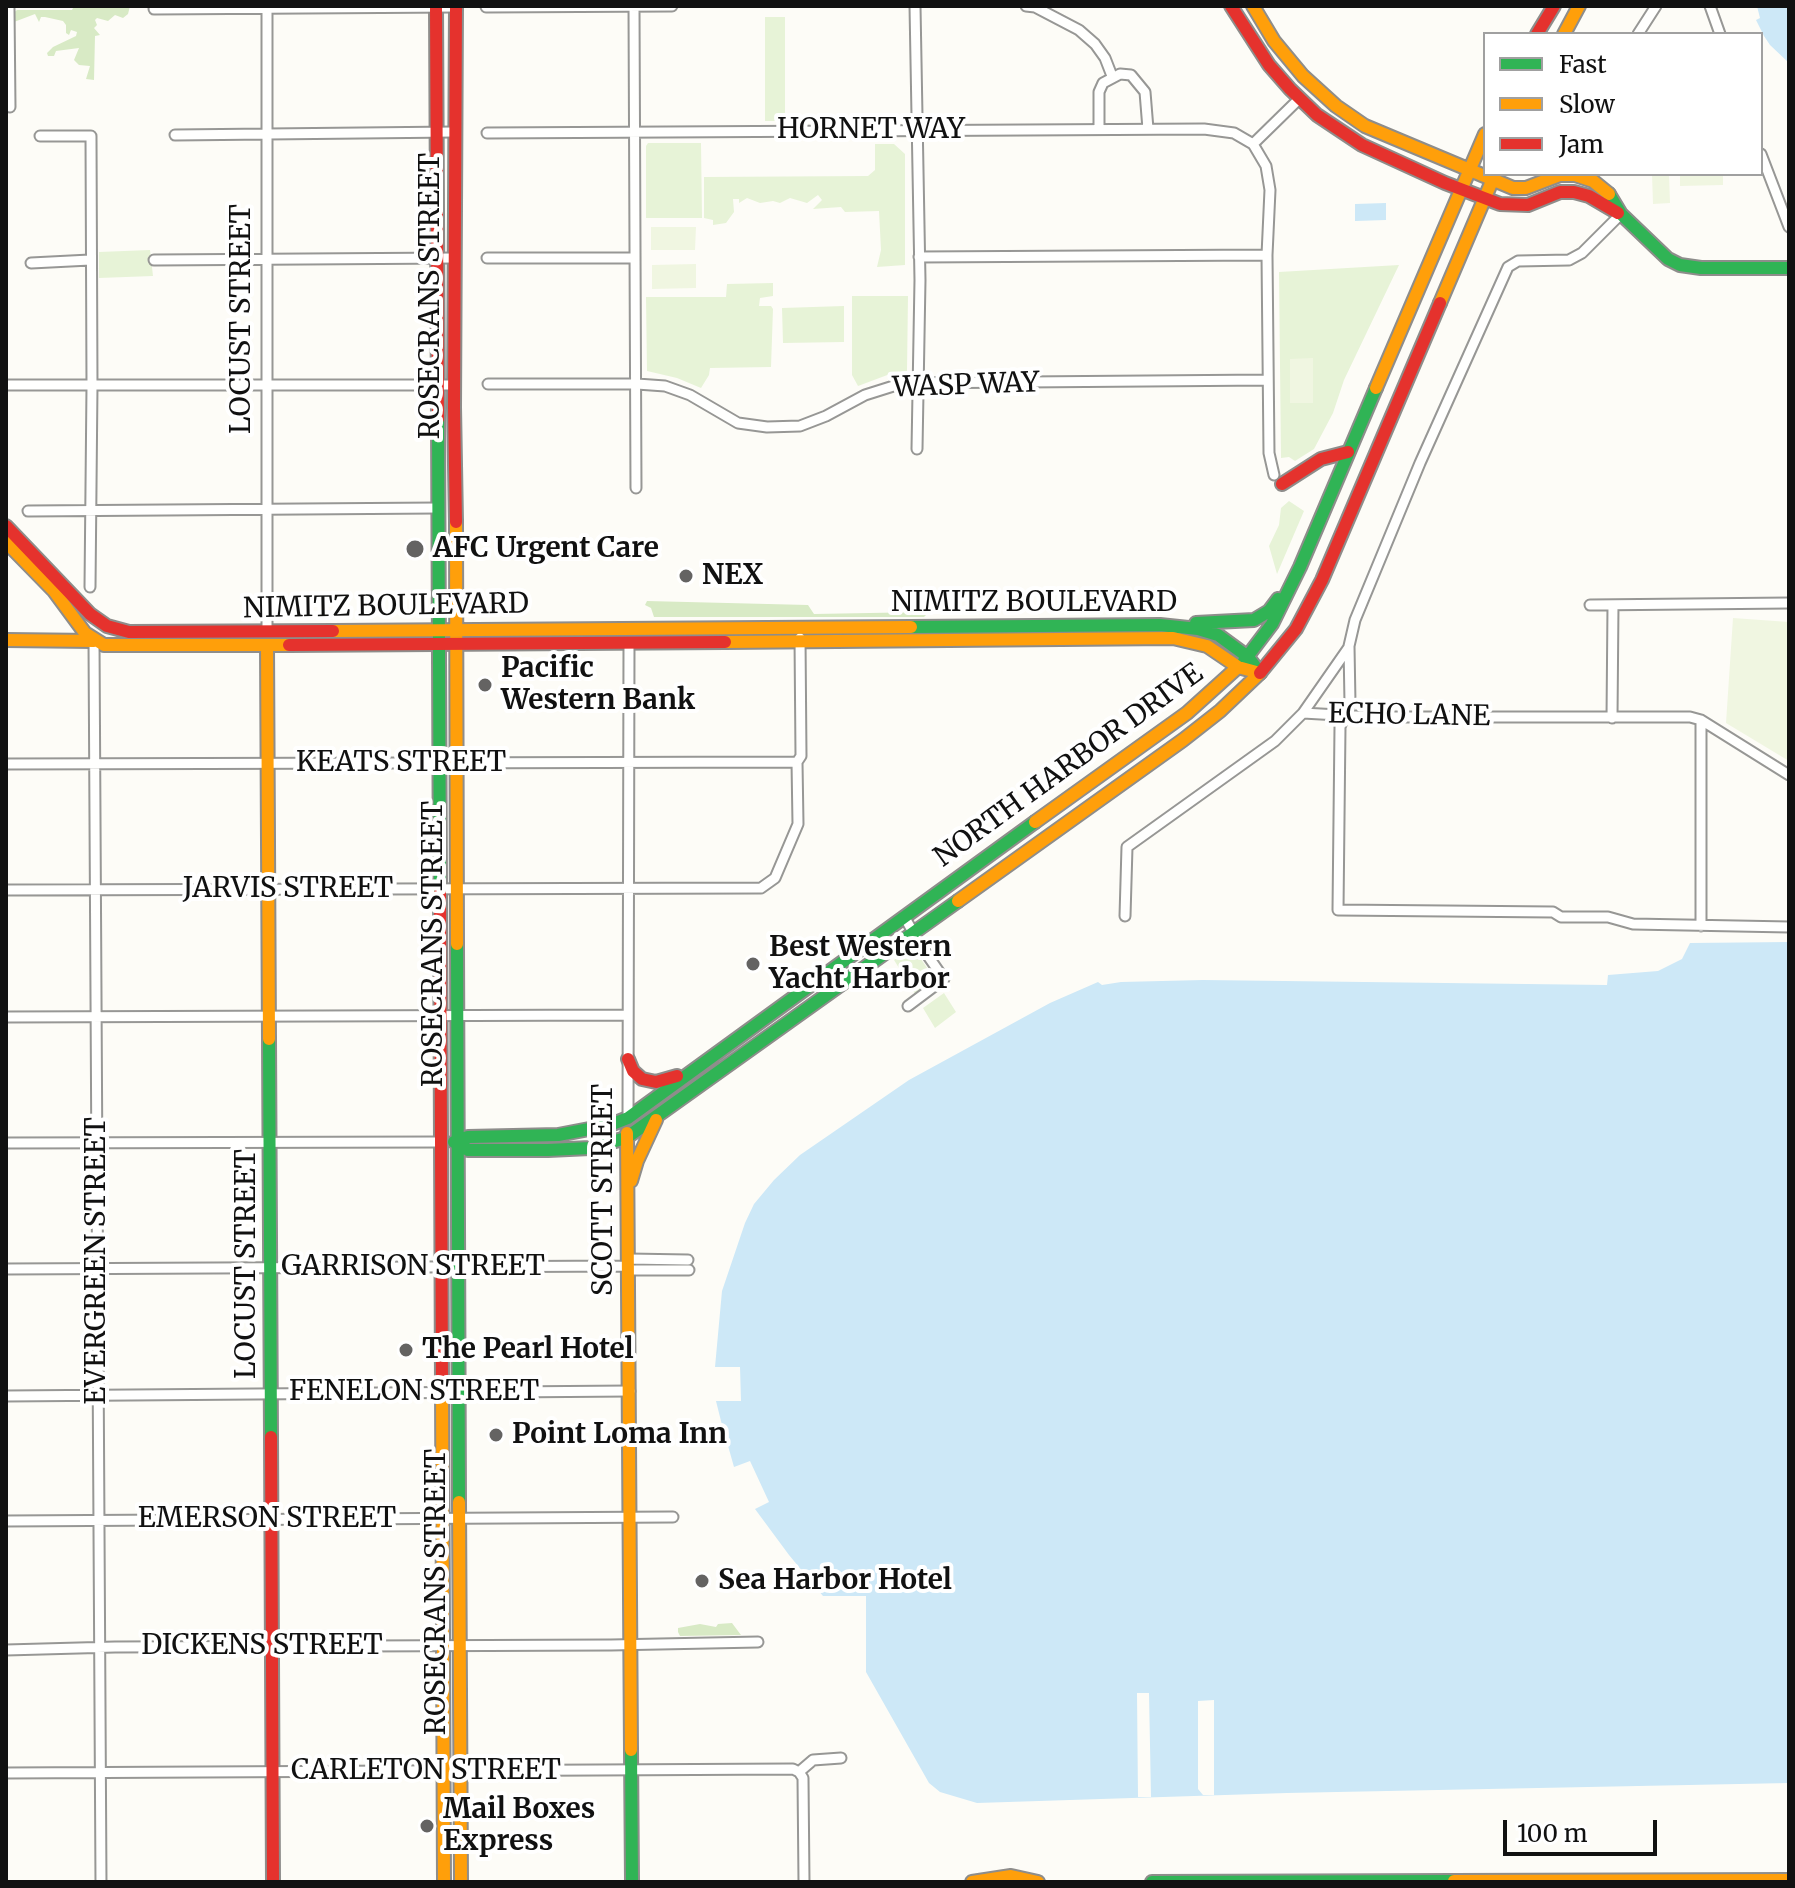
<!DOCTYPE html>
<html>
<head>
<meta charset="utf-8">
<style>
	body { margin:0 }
	#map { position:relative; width:1795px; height:1888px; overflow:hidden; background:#fdfcf7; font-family:Merriweather,serif }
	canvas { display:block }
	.frame { position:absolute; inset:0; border:8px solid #111; pointer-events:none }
	.legend { position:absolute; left:1483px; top:32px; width:280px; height:144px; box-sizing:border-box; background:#fff; border:2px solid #a0a0a0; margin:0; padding:10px 14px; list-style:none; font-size:24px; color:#111 }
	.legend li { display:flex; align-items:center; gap:16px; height:40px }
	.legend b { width:40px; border:2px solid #a0a0a0 }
	.scale { position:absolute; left:1503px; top:1820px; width:154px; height:36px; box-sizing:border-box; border:4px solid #111; border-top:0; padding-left:10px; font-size:24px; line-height:28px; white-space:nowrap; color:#111; -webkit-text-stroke:6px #fff; paint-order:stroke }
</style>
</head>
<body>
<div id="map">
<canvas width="1795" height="1888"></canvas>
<div class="frame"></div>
<ul class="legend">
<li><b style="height:10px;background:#30b455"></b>Fast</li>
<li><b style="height:10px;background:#ff9f0a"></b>Slow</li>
<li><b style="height:10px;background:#e5322d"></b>Jam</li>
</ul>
<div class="scale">100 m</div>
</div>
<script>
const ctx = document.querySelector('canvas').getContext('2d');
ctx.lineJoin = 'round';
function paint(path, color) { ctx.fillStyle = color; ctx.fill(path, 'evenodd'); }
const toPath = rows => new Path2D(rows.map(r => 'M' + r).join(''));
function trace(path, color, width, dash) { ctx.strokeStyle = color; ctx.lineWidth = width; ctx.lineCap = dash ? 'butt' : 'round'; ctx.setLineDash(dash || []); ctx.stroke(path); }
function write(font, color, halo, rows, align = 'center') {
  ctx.font = font + ' Merriweather,serif'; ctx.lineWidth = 8; ctx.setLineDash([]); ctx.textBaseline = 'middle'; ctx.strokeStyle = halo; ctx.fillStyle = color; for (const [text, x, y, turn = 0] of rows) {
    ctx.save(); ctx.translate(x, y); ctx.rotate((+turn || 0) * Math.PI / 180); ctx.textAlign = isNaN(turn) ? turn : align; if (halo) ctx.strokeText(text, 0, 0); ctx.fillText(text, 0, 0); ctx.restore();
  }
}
paint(toPath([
	[765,17,785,17,785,121,765,121],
	[648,143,701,143,702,218,646,218,646,146],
	[875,144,894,144,905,154,905,265,877,267,881,250,879,211,845,212,841,207,813,209,822,200,818,195,807,203,790,198,780,203,773,201,760,203,747,198,739,203,739,199,733,199,734,212,726,223,713,225,713,220,704,218,704,177,868,176,875,170],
	[150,250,153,276,99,278,99,252],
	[1399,265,1344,380,1333,413,1314,449,1295,461,1289,457,1281,458,1279,272],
	[773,283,773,296,760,298,759,306,771,306,773,309,771,367,710,368,709,375,701,388,677,378,647,371,646,297,726,297,727,284],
	[852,296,908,296,907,371,890,374,858,386,852,375],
	[844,306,844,342,783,343,782,308],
	[1289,501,1304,511,1277,574,1269,546,1279,525,1281,508],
	[905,952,916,952,932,975,930,983,915,994,894,960],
	[944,993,956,1012,935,1028,923,1008]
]), '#e7f3d7');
paint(toPath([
	[74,6,130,6,128,14,123,18,115,15,108,21,97,18,95,20,97,25,94,28,100,35,95,36,94,80,86,79,90,66,79,65,74,60,79,48,56,51,54,56,48,56,47,53,53,47,76,36,77,32,71,30,69,35,66,33,66,25,63,21,45,17,41,17,39,22,35,14,14,22,13,26,12,14,17,10,72,10],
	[647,601,808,605,814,614,925,612,926,615,924,617,654,617,651,608,645,605],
	[732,1623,741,1635,680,1636,678,1632,678,1628,700,1624,716,1627,718,1624]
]), '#d8eac5');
paint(toPath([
	[1652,174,1669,174,1670,203,1653,204],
	[1680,174,1723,174,1723,185,1680,186],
	[651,227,696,227,695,250,651,250],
	[696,264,696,288,652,289,652,265],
	[1313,358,1313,403,1290,403,1290,359],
	[1733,618,1789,622,1789,761,1726,723]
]), '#f0f6e1');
paint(toPath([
	[1757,6,1789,6,1789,63,1770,45,1764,36,1756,20,1760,18],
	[1386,203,1386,220,1355,221,1355,204],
	[1789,942,1789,1783,1287,1793,977,1803,940,1792,929,1783,866,1672,866,1596,823,1596,789,1555,755,1509,769,1502,750,1461,734,1467,721,1421,716,1401,741,1401,740,1367,715,1367,722,1291,745,1223,754,1204,774,1180,800,1155,909,1080,1050,1003,1098,982,1102,985,1121,982,1203,980,1607,985,1608,975,1658,971,1682,959,1690,943]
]), '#cde8f7');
paint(toPath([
	[1137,1693,1149,1693,1151,1797,1138,1797],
	[1214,1700,1214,1795,1203,1795,1198,1789,1198,1701]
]), '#fdfcf7');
const street = toPath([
	[634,6,636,488],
	[915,6,920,280,917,449],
	[1026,6,1035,7,1079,30,1095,44,1105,58,1112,76],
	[1710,6,1720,34],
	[486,7,672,6],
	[6,8,9,8,10,107],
	[154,9,456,7],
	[1638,34,1656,6],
	[1099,129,1099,92,1103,83,1120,74,1131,75,1145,92,1148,129],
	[487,133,1204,129,1234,133,1253,144,1266,166,1270,190,1267,255,1269,453,1274,475],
	[175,135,454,132],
	[40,136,91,136,92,386,90,587],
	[1253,144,1299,99],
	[1761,154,1789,227],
	[1621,214,1582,253,1569,260,1518,261,1508,267,1420,463,1355,620,1349,646,1350,703,1340,727,1338,910,1553,912,1561,917,1608,917,1633,924,1789,927],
	[919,257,1267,255],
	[487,258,635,258],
	[154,260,455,258],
	[31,263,90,260],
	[488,384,637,384,665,386,690,395,738,423,767,427,800,426,826,416,865,395,903,383,1268,380],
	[6,385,454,385],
	[28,511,438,508],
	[1590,605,1789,603],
	[267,632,267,6],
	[94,641,101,1882],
	[1303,713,1349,647],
	[1612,718,1613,605],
	[1701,720,1701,926],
	[6,764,797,762],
	[6,890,761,888,775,878,798,824,797,762,801,756,800,638],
	[904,916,919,943,944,979,908,1006],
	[1125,916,1127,847,1275,741,1303,713,1373,717,1690,717,1701,720,1789,775],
	[6,1017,628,1015],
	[628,1118,629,642],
	[6,1143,441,1142],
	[629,1259,688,1260],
	[6,1269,629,1266],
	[628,1270,689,1270],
	[6,1396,630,1391],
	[6,1521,673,1517],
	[6,1650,115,1647,611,1645,758,1642],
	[799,1772,803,1778,804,1882],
	[799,1772,813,1760,841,1758],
	[6,1773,793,1769,799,1772]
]);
const fast = toPath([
	[1609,194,1621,214,1668,259,1680,265,1701,268,1789,268],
	[438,419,440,893],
	[1196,623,1254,620,1269,611,1278,599],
	[911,627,1160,625,1198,629,1218,635,1248,657,1260,673],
	[1244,661,1272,624,1300,567,1376,388],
	[457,944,459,1502],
	[269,1039,271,1437],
	[454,1142,468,1137,558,1135,610,1125,628,1118,1035,822],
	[459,1142,468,1150,548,1150,590,1148,626,1138,958,901],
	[631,1750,632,1882],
	[1152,1882,1454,1881]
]);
const slow = toPath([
	[1253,6,1274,41,1303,76,1336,106,1365,126,1513,188,1526,188,1560,175,1575,175,1593,181,1609,194],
	[1564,34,1579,6],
	[1440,303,1495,174],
	[1376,388,1485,134],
	[456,522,457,944],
	[6,542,54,591,85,633,104,645,289,645],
	[333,631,911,627],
	[6,640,94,641],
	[725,642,1173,638,1207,646,1238,667,1260,673],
	[267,645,269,1039],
	[1035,822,1187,713,1238,667],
	[958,901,1183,740,1220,711,1260,673],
	[627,1133,631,1750],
	[631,1181,637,1161,656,1120],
	[442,1387,444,1882],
	[459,1502,461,1882],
	[1454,1881,1789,1880],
	[972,1882,1011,1876,1038,1882]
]);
const jam = toPath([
	[436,6,438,419],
	[456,6,454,407,456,522],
	[1231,6,1269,65,1290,89,1317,115,1362,145,1445,183,1500,204,1528,205,1560,192,1574,192,1589,196,1618,213],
	[1537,34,1554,6],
	[1282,484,1321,459,1348,452],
	[6,526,90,614,107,626,129,632,333,631],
	[289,645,725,642],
	[1260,673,1296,629,1322,580,1440,303],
	[440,893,442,1387],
	[628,1059,633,1071,642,1079,656,1082,677,1076],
	[271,1437,273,1882]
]);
trace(street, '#979795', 13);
trace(fast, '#8e8d8b', 16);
trace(slow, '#8e8d8b', 16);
trace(jam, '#8e8d8b', 16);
trace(street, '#fffffe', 9);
trace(fast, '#30b455', 12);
trace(slow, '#ff9f0a', 12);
trace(jam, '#e5322d', 12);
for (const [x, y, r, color] of [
	[415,549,10,"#646362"],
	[686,576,8,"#646362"],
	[485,685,8,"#646362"],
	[753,964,8,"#646362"],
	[406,1350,8,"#646362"],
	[496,1435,8,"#646362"],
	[702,1581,8,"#646362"],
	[427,1826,8,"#646362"]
]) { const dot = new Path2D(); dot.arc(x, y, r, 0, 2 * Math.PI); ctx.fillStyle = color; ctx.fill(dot); trace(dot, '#fff', 3); }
write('28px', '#111', '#fff', [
	["HORNET WAY",871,130],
	["ROSECRANS STREET",431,296,-90],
	["LOCUST STREET",242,319,-90],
	["WASP WAY",966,386,-2],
	["NIMITZ BOULEVARD",1034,603],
	["NIMITZ BOULEVARD",386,607,-1],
	["ECHO LANE",1409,716,1],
	["KEATS STREET",401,763],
	["NORTH HARBOR DRIVE",1069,766,-36],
	["JARVIS STREET",288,889],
	["ROSECRANS STREET",434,944,-90],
	["SCOTT STREET",604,1190,-90],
	["EVERGREEN STREET",97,1261,-90],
	["LOCUST STREET",247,1264,-90],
	["GARRISON STREET",413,1267],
	["FENELON STREET",414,1392],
	["EMERSON STREET",267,1519],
	["ROSECRANS STREET",437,1592,-90],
	["DICKENS STREET",262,1646],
	["CARLETON STREET",426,1771]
]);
write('bold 28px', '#111', '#fff', [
	["AFC Urgent Care",433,549],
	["NEX",702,576],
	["Pacific",501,669],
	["Western Bank",501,701],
	["Best Western",769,948],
	["Yacht Harbor",769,980],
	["The Pearl Hotel",422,1350],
	["Point Loma Inn",512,1435],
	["Sea Harbor Hotel",718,1581],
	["Mail Boxes",443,1810],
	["Express",443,1842]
], 'left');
</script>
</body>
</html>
